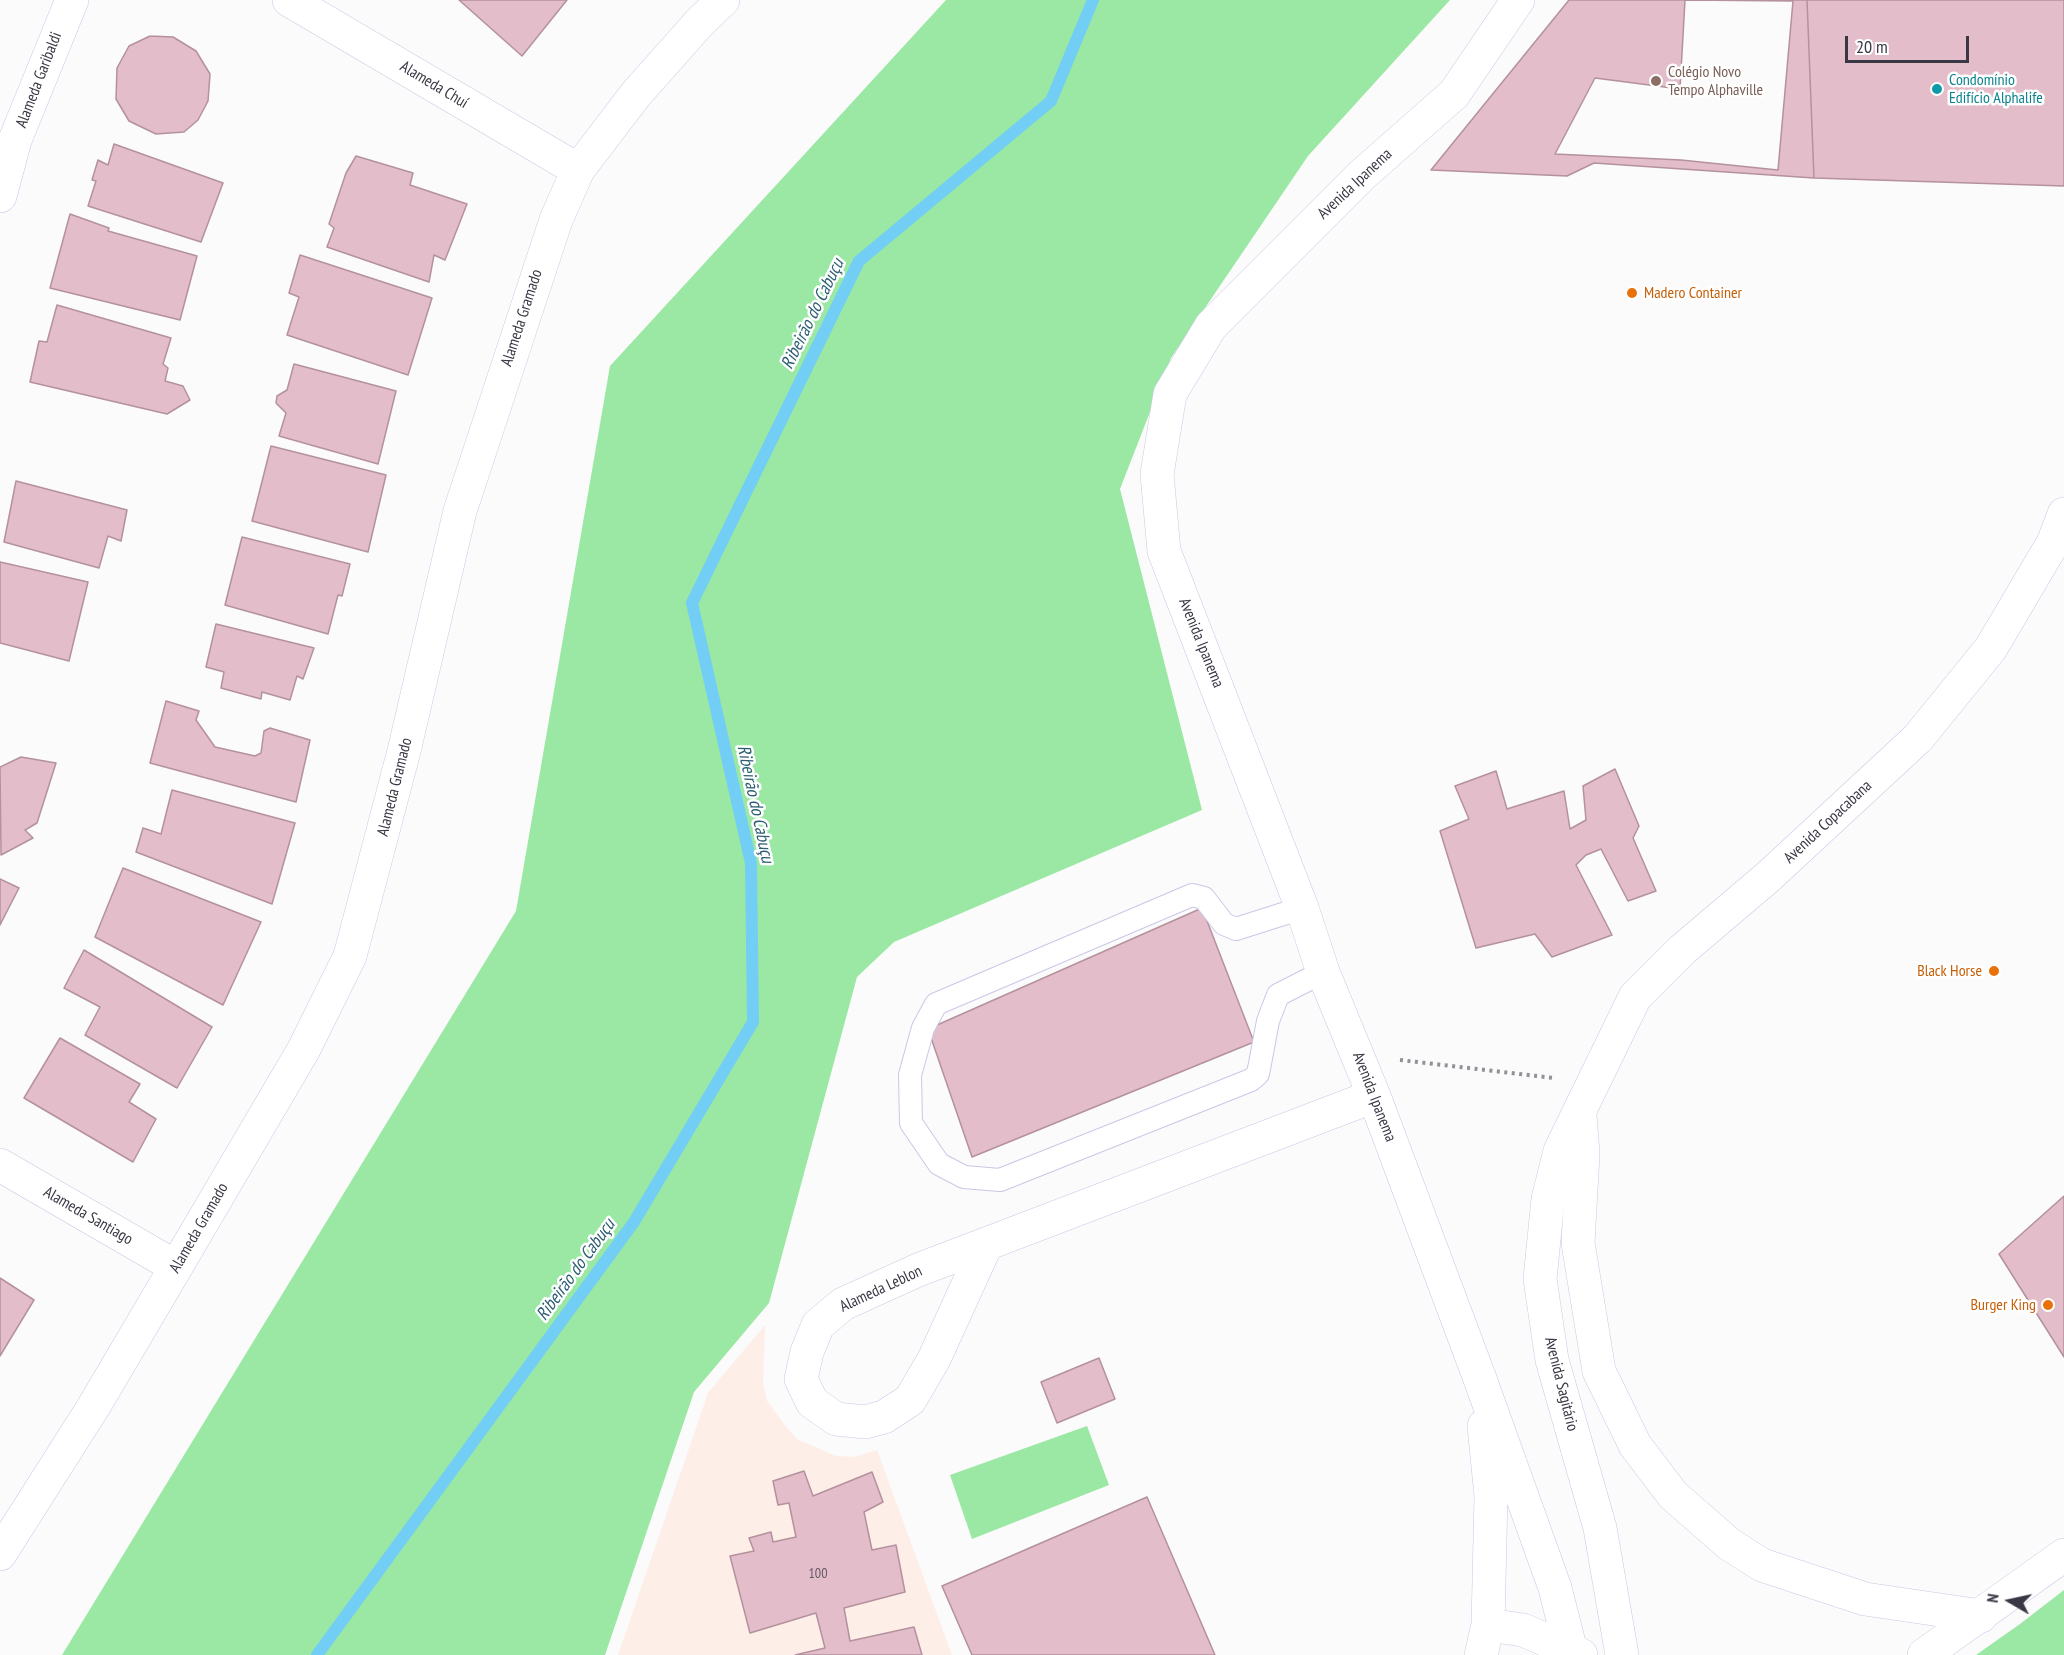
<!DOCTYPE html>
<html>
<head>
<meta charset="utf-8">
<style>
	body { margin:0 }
	#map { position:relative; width:2064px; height:1655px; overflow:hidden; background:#fbfbfb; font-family:"PT Sans Narrow",sans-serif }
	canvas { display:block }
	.north { position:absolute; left:1980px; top:1571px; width:60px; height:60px; -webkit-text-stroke:4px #fff; paint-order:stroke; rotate:279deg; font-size:16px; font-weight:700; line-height:24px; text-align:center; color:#3a3744 }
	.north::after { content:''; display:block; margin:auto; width:21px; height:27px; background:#3a3744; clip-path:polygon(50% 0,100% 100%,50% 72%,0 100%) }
	.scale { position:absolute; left:1845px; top:36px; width:124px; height:27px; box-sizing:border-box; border:3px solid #3a3744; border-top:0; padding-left:8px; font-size:18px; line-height:21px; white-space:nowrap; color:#3a3744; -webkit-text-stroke:4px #fff; paint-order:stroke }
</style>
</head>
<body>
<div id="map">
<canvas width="2064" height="1655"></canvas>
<div class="north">N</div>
<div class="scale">20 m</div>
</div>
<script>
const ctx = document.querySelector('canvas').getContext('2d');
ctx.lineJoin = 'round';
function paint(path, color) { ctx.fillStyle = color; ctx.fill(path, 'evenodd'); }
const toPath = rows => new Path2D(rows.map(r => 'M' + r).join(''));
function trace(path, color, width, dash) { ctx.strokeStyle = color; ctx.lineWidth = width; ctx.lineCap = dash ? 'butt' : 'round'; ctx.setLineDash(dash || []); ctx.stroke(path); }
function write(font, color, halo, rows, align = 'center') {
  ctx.font = font + ' "PT Sans Narrow",sans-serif'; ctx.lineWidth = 5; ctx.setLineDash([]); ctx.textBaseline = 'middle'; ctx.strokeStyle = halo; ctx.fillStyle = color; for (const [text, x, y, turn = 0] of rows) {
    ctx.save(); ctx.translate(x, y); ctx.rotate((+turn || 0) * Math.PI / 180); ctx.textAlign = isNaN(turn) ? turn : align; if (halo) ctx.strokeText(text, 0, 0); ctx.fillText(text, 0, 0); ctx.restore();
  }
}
paint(toPath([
	[765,1325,763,1383,767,1401,787,1428,797,1439,836,1456,854,1457,877,1450,952,1655,618,1655,708,1393]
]), '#fdeee8');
paint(toPath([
	[946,0,1450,0,1308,156,1171,358,1120,489,1202,810,894,942,857,977,769,1303,694,1392,605,1655,62,1655,516,911,610,366],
	[1087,1426,1109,1485,972,1539,950,1475],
	[2064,1590,2064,1655,1976,1655,2020,1624]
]), '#9ae8a3');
trace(toPath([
	[317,1655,634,1222,753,1022,751,863,692,603,859,261,1051,101,1093,0]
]), '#72cef5', 12);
const building = toPath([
	[459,0,567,0,522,56,459,0],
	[1569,0,1807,0,1814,178,1594,163,1567,176,1431,170,1569,0],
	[1685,0,1793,1,1778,170,1681,160,1555,154,1595,78,1680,89,1685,0],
	[1807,0,2064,0,2064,186,1814,178,1807,0],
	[150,36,173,37,196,51,210,74,208,101,198,120,184,132,156,134,129,121,116,99,117,68,129,46,150,36],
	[114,144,223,183,201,242,88,206,96,181,92,180,98,160,108,165,114,144],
	[356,156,413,173,410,185,467,204,445,260,434,255,429,282,327,247,334,228,329,224,346,173,356,156],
	[70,214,109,228,108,231,197,256,180,320,50,288,70,214],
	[300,255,432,298,408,375,287,335,299,297,289,293,300,255],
	[57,305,171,338,163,364,168,368,165,381,183,386,190,400,167,414,30,382,39,341,47,342,57,305],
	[294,364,396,391,378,464,279,436,286,413,276,403,277,396,287,390,294,364],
	[271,446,386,475,368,552,252,521,271,446],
	[16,481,127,510,121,541,108,536,99,568,4,542,16,481],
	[242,537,350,564,342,596,338,595,328,634,225,605,242,537],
	[0,562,88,582,69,661,0,643,0,562],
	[216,624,314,648,303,679,297,676,290,700,262,692,261,699,221,688,224,672,206,667,216,624],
	[166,701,199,711,196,720,215,747,255,756,261,753,264,731,270,728,310,740,296,802,150,763,166,701],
	[21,757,56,763,37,823,25,830,33,838,1,855,0,767,21,757],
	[1615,769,1639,826,1633,838,1656,891,1628,901,1601,849,1586,855,1576,865,1612,935,1552,957,1535,934,1476,948,1440,831,1469,819,1455,786,1496,771,1507,809,1564,791,1570,829,1586,820,1583,786,1615,769],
	[172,790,295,823,272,904,136,852,143,828,161,834,172,790],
	[123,868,261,922,223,1005,95,937,123,868],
	[0,879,19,888,0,925,0,879],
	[1202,908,1254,1042,972,1157,928,1029,1202,908],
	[84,950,212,1027,177,1088,85,1035,100,1007,64,988,84,950],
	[60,1038,140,1084,129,1102,156,1119,133,1162,24,1098,60,1038],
	[2064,1196,2064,1357,1999,1254,2064,1196],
	[0,1278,34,1300,0,1356,0,1278],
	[1099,1358,1115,1399,1057,1423,1041,1382,1099,1358],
	[804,1471,813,1496,872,1472,883,1502,864,1512,872,1550,896,1545,905,1592,844,1608,850,1641,914,1627,922,1655,795,1655,825,1648,816,1613,750,1633,730,1556,754,1551,749,1538,771,1532,773,1542,796,1537,789,1503,778,1505,773,1481,804,1471],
	[1147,1497,1215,1655,972,1655,942,1586,1147,1497]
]);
paint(building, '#e3beca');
trace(building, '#b4919d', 1.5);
const lane = toPath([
	[1302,908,1236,929,1224,924,1204,898,1192,895,936,1004,923,1028,910,1075,911,1123,939,1164,964,1177,1000,1180,1251,1080,1258,1074,1268,1021,1278,995,1323,972]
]);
const street = toPath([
	[289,0,578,170],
	[0,196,15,140,72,0],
	[0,1165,176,1267],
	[986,1245,934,1359,910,1400,884,1417,865,1422,836,1419,812,1402,801,1379,807,1352,818,1325,843,1304,918,1270,1374,1096],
	[1480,1379,1374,1096,1323,972,1302,908,1164,551,1157,474,1170,394,1211,326,1362,175,1454,94,1518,0],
	[0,1554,94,1406,176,1267,304,1049,350,956,404,751,460,511,556,220,578,170,636,94,700,22,723,0],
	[1622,1655,1600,1528,1552,1360,1540,1279,1548,1199,1560,1151,1635,997,1682,950,1768,877,1918,738,1991,648,2053,543,2064,514]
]);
const secondary = toPath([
	[1580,1115,1583,1154,1578,1243,1599,1371,1635,1445,1673,1495,1729,1544,1762,1565,1865,1599,1981,1616],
	[1480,1379,1555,1588,1572,1655],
	[1488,1625,1523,1630,1581,1655],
	[1481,1655,1488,1625,1491,1496,1484,1426],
	[1924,1655,2064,1555]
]);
trace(lane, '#ccc6e6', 24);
trace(street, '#ccc6e6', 34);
trace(secondary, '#ccc6e6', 34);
trace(toPath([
	[1400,1060,1554,1078]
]), '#929198', 4, [3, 4.5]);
trace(lane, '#fff', 22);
trace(street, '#fff', 33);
trace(secondary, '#fff', 33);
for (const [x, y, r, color] of [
	[1656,81,6,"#8d6e63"],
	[1937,89,6,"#0f9aa8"],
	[1632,293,6,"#e8710a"],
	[1994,971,6,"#e8710a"],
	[2048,1305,6,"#e8710a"]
]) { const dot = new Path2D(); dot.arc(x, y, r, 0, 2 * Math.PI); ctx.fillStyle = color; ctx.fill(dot); trace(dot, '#fff', 2); }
write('14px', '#645966', null, [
	["100",818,1574]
]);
write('16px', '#785e54', '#fff', [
	["Colégio Novo",1668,72],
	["Tempo Alphaville",1668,90]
], 'left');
write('16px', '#3a3744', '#fff', [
	["Alameda Garibaldi",39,80,-69],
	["Alameda Chuí",434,85,31],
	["Avenida Ipanema",1355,184,-43],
	["Alameda Gramado",522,318,-72],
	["Avenida Ipanema",1201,643,68],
	["Alameda Gramado",395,787,-76],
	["Avenida Copacabana",1828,822,-43],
	["Avenida Ipanema",1374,1097,69],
	["Alameda Santiago",88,1216,30],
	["Alameda Gramado",199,1228,-60],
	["Alameda Leblon",881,1289,-25],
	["Avenida Sagitário",1561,1384,76]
]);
write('16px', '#0d838f', '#fff', [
	["Condomínio",1949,80],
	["Edifício Alphalife",1949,98]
], 'left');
write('16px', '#c56008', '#fff', [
	["Madero Container",1644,293,"left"],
	["Black Horse",1982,971],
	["Burger King",2036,1305]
], 'right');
write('italic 18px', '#2c5e73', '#fff', [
	["Ribeirão do Cabuçu",813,314,-64],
	["Ribeirão do Cabuçu",755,804,78],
	["Ribeirão do Cabuçu",576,1270,-54]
]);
</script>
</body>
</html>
